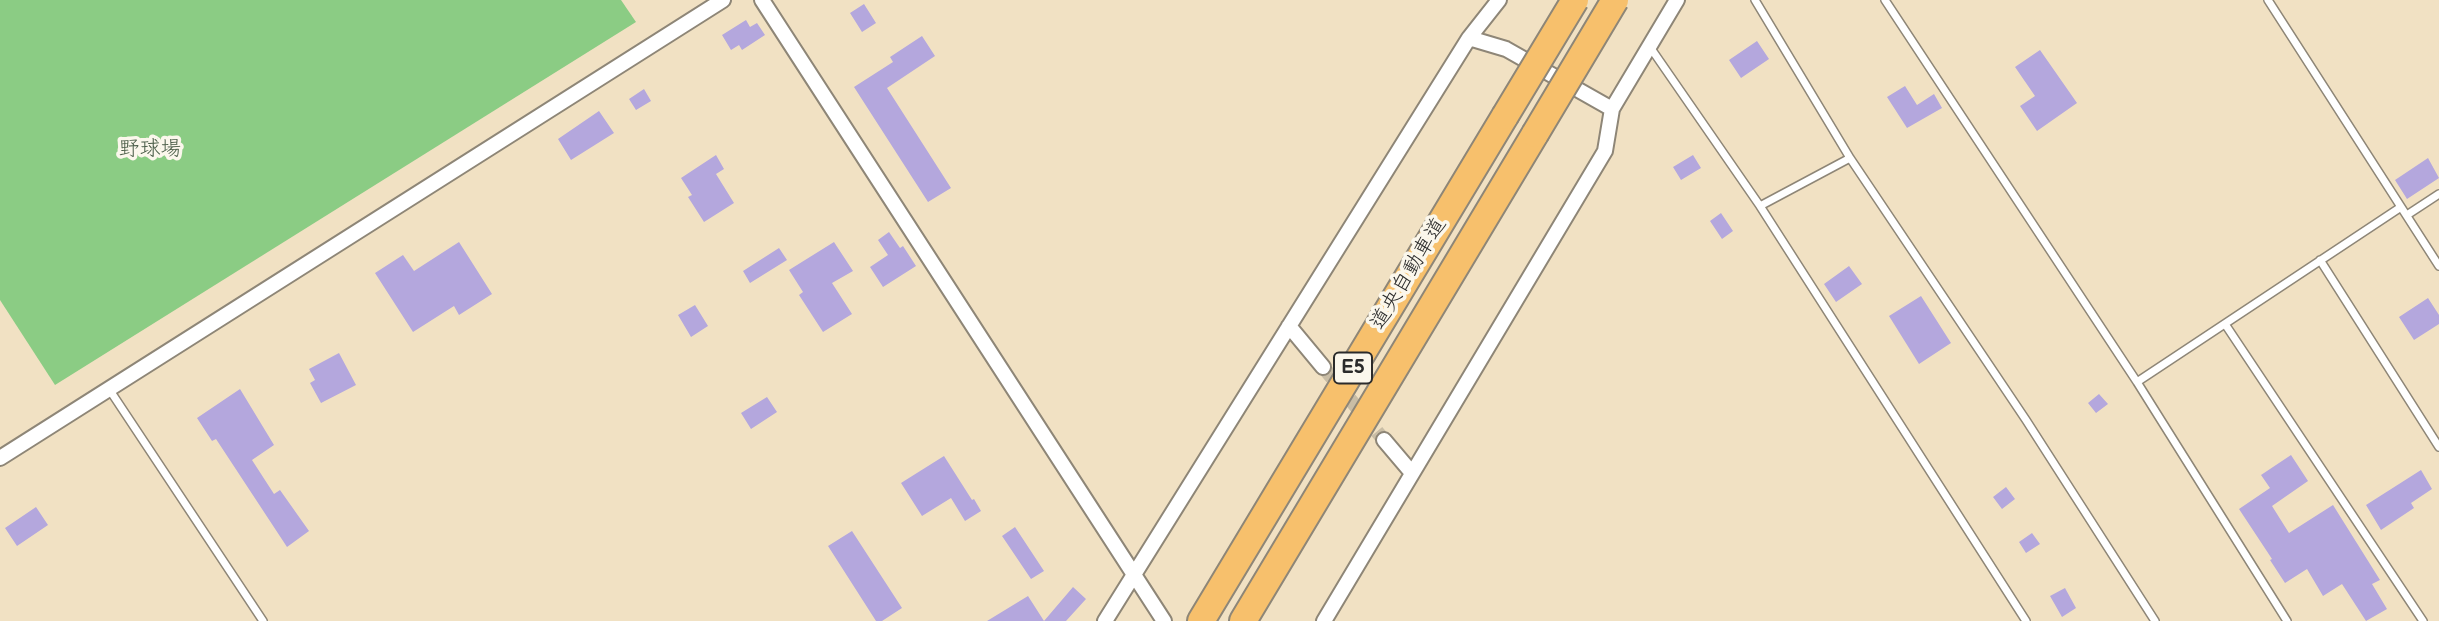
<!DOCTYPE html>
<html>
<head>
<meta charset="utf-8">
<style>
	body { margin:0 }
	canvas { display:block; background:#f1e1c3 }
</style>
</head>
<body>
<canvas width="2439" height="621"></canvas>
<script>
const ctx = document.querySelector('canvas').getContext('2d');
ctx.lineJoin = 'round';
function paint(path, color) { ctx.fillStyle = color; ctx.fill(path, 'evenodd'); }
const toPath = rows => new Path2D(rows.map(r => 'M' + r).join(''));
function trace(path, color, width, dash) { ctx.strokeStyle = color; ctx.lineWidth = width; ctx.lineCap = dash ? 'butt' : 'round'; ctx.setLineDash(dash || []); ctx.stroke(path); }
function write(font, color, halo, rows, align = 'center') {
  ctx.font = font + ' "Balsamiq Sans","Klee One",sans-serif'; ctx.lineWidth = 7; ctx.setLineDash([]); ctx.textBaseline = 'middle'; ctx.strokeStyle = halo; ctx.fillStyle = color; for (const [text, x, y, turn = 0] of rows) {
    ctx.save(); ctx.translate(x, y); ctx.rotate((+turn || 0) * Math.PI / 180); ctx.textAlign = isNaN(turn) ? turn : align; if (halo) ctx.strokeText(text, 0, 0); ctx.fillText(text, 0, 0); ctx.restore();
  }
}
paint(toPath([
	[0,0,621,0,636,22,55,385,0,300]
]), '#8bcc84');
paint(toPath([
	[864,4,876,23,862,32,850,13],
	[746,20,750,27,757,23,765,35,742,50,739,45,731,50,722,35],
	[922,36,935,56,887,88,951,188,928,202,854,87,893,62,890,57],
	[1757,41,1769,59,1741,78,1729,60],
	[2040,50,2077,103,2037,131,2020,106,2035,96,2015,67],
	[1905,86,1917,105,1934,94,1942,108,1907,128,1887,97],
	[644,89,651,101,636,110,629,99],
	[599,111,614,133,571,160,558,139],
	[716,155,724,169,716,174,734,203,704,222,688,197,692,195,681,178],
	[1693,155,1701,168,1681,180,1673,167],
	[2428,158,2439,178,2407,199,2395,180],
	[1721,213,1733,231,1722,239,1710,221],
	[889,232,900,248,903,246,916,266,883,287,870,267,888,255,878,240],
	[459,242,492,294,459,315,454,306,413,332,375,273,403,255,414,271],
	[834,242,853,271,832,283,852,314,823,332,799,295,803,292,789,270],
	[779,248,787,260,750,283,743,271],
	[1849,266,1862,284,1836,302,1824,284],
	[1921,296,1951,343,1919,364,1889,316],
	[2428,298,2439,315,2439,324,2414,340,2399,317],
	[695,305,708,326,691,337,678,315],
	[339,353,356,385,321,403,310,383,315,380,309,369],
	[240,389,274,445,252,460,274,494,280,490,309,531,287,547,216,439,212,441,197,418],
	[2099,394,2108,404,2096,413,2088,403],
	[767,397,777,412,751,429,741,413],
	[2291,455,2308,481,2272,506,2289,533,2333,505,2380,580,2372,584,2387,609,2366,621,2342,584,2323,596,2307,569,2285,583,2270,560,2272,559,2239,509,2270,488,2261,475],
	[944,456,972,500,974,499,981,511,965,521,951,498,922,516,901,483],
	[2421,470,2432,489,2411,503,2414,508,2381,530,2366,505],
	[2006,487,2015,499,2002,509,1993,497],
	[36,507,48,525,17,546,5,528],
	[1015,527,1044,571,1031,579,1002,536],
	[852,531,902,608,882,621,876,621,828,546],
	[2032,533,2040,544,2026,553,2019,542],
	[1073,587,1086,599,1066,621,987,621,1028,596,1044,621],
	[2065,588,2076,608,2062,617,2050,596]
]), '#b4a7dd');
trace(toPath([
	[1323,367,1384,440]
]), '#c9bda5', 14, [14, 7]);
const service = toPath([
	[1755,0,1850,158,2026,420,2155,621],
	[1885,0,2137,382,2287,621],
	[2268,0,2439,266],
	[1650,47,1760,206,1850,158],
	[1760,206,2026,621],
	[2407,215,2439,194],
	[2320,260,2439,447],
	[2225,324,2423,621],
	[2137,382,2401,207],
	[109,389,263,621]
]);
const minor = toPath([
	[762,0,1164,621],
	[1469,38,1506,49,1612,109],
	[1289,326,1323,367],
	[1384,440,1412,473],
	[0,458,723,0],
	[1105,621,1469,38,1499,0],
	[1324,621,1605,151,1612,109,1677,0]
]);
const motorway = toPath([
	[1201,621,1505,116],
	[1243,621,1535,134]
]);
trace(service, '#8e8677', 10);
trace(minor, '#8e8677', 18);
trace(motorway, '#8e8677', 30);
trace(service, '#fff', 7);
trace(minor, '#fff', 14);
trace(motorway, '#f7c06c', 26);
const motorwayBridge = toPath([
	[1505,116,1575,0],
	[1535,134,1615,0]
]);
trace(motorwayBridge, '#8e8677', 30, []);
trace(motorwayBridge, '#f7c06c', 26);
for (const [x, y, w] of [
	[1353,368,38]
]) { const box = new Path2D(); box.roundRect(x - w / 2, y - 15.5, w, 31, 5); ctx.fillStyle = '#fbf7ec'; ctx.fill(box); trace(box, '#2b2b2b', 2); }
write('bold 19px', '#2b2b2b', null, [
	["E5",1353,368]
]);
write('21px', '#485b46', '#fbf7ec', [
	["野球場",150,150]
]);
write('21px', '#2b2b2b', '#fbf7ec', [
	["道央自動車道",1409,274,-59]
]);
</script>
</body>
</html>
